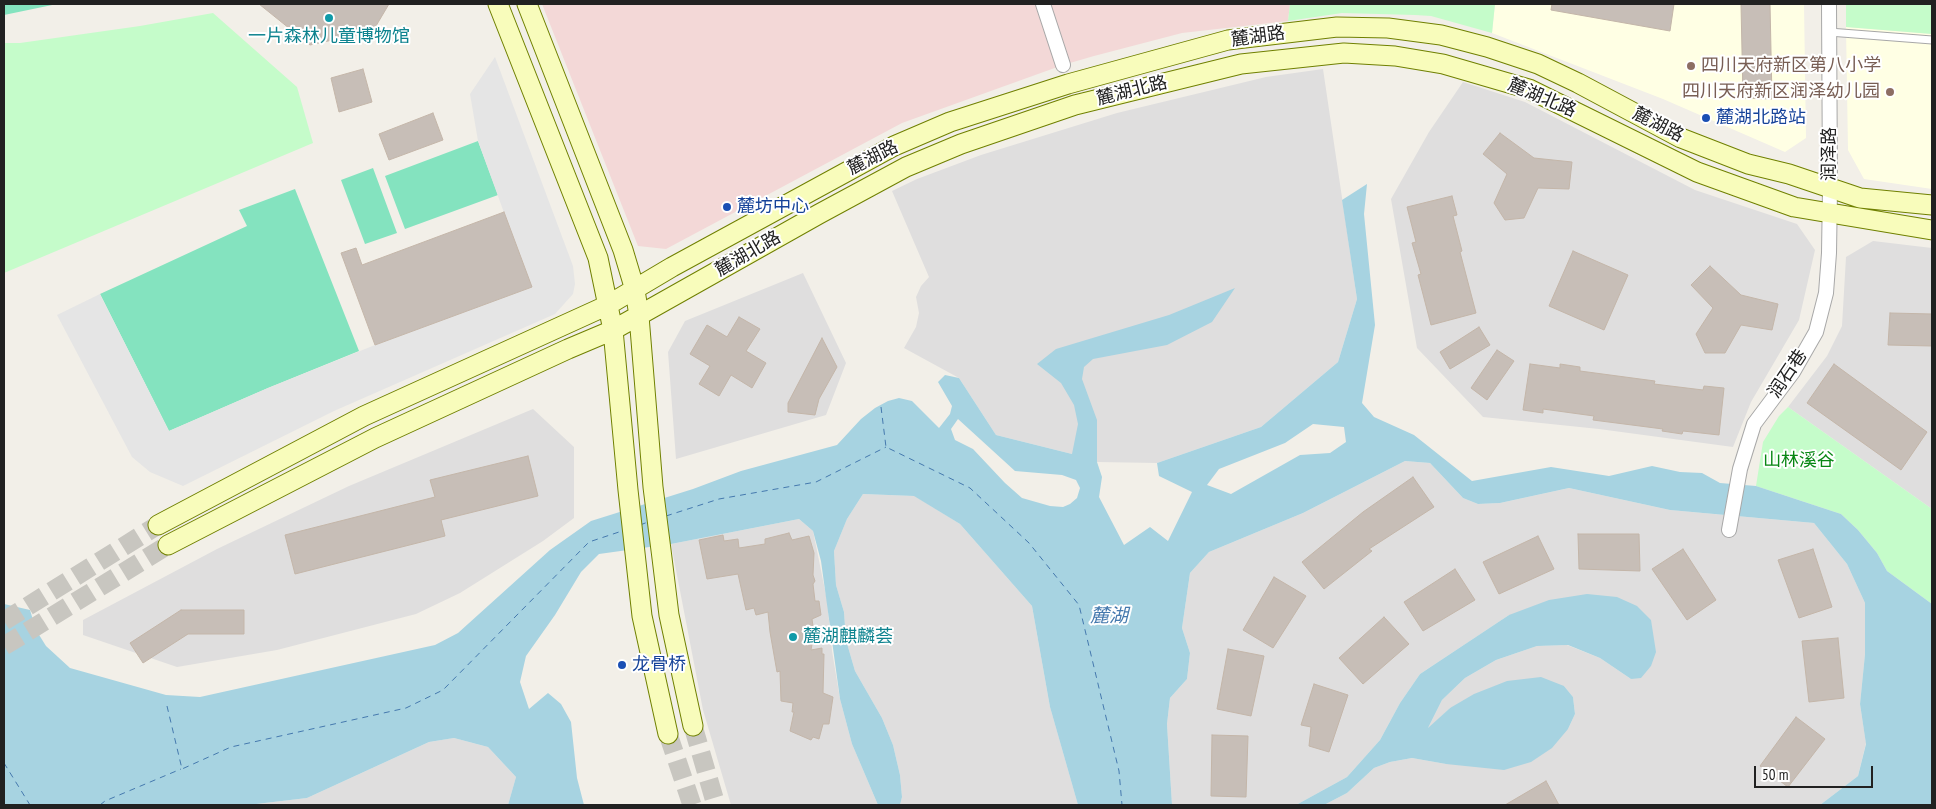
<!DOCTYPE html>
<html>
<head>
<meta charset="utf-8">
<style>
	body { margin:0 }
	#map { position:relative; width:1936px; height:809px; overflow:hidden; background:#f2efe8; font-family:"PT Sans Narrow",sans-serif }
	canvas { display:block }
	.frame { position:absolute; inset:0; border:5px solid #212121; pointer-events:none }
	.scale { position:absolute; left:1754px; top:766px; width:119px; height:22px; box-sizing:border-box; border:2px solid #212121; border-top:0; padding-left:6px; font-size:15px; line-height:18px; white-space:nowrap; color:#212121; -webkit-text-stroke:4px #fff; paint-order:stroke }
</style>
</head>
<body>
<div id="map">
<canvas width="1936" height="809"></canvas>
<div class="frame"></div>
<div class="scale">50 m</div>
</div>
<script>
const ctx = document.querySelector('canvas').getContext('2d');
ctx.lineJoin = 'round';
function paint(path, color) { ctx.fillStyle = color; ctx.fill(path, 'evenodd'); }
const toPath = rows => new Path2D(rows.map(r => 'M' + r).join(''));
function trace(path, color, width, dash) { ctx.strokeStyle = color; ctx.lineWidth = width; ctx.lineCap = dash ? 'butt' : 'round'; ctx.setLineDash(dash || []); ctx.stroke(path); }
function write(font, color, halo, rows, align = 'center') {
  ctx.font = font + ' "PT Sans Narrow","Noto Sans SC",sans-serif'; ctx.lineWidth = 4; ctx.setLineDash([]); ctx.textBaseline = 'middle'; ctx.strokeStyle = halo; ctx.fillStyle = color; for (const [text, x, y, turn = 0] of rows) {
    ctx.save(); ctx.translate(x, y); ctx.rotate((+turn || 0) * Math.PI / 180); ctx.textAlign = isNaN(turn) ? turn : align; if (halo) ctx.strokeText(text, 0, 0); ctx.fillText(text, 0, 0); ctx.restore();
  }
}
paint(toPath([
	[1323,69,1357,299,1338,362,1261,427,1157,463,1097,462,1072,454,996,435,959,378,904,348,916,327,919,313,916,297,921,286,929,277,892,191,917,179,981,155,1117,113,1266,77],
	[1463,82,1525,102,1695,190,1797,224,1815,250,1799,320,1751,402,1733,447,1599,429,1483,417,1417,348,1391,199,1429,132],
	[1873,241,1932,248,1932,509,1788,407,1827,356,1842,326,1846,257],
	[803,273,846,363,826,415,676,459,668,352,685,321],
	[533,409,574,447,574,518,543,541,460,593,416,614,277,650,177,667,83,635,83,620,217,549,349,486],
	[1405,461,1430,463,1463,498,1478,504,1500,503,1569,488,1670,510,1814,523,1847,564,1865,603,1865,654,1860,704,1866,743,1858,776,1820,805,1324,805,1347,793,1374,768,1390,762,1412,758,1446,764,1568,729,1575,714,1573,697,1564,686,1450,708,1427,730,1442,700,1465,678,1496,660,1537,646,1567,645,1600,658,1631,679,1651,666,1509,615,1420,674,1400,703,1380,740,1347,777,1296,805,1172,805,1167,724,1170,698,1187,679,1190,653,1182,628,1190,573,1209,552,1303,513],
	[863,494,915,496,960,524,1032,606,1050,707,1078,805,900,805,902,797,900,775,893,745,882,718,855,671,846,640,844,612,836,585,834,551,847,519],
	[799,519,813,531,827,600,832,651,840,699,852,744,878,805,731,805,703,710,671,544],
	[454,738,488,747,516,777,508,805,248,805,307,798,429,742]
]), '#dfdede');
paint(toPath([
	[542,4,1290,4,1288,21,1182,33,1094,56,1063,65,902,123,666,249,638,246]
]), '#f3d8d7');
paint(toPath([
	[1495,4,1804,4,1806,138,1785,152,1663,99,1492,33],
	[1846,27,1932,34,1932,189,1864,179,1848,150]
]), '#ffffe4');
paint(toPath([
	[1290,4,1495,4,1492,33,1431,16,1415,15,1342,13,1288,21],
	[1846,4,1932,4,1932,34,1846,27],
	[213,13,297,87,313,143,4,273,4,43,20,43,140,26],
	[1788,407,1932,509,1932,604,1887,571,1877,553,1858,530,1841,514,1756,486,1763,442,1779,416]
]), '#c5fcca');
paint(toPath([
	[4,4,57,4,4,15],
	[478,141,498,195,405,229,385,176],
	[373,168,397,233,365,244,341,180],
	[295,189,359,351,268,388,169,431,100,294,247,226,239,210]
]), '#84e3bf');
paint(toPath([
	[495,57,573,266,575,284,573,294,555,314,334,411,183,486,150,472,132,457,57,315,100,294,169,431,268,388,375,345,531,287,478,141,470,94]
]), '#e5e5e5');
paint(toPath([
	[1367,184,1364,214,1375,325,1362,403,1374,417,1414,435,1472,481,1551,467,1609,476,1652,466,1680,472,1702,473,1720,483,1756,486,1841,514,1858,530,1877,553,1887,571,1932,604,1932,805,1820,805,1858,776,1866,744,1860,704,1865,654,1865,603,1847,564,1814,523,1670,510,1569,488,1500,503,1478,504,1463,498,1430,463,1405,461,1303,513,1209,552,1190,573,1182,628,1190,653,1187,679,1170,698,1167,724,1172,805,1078,805,1050,707,1032,606,960,524,914,496,863,494,847,519,834,551,836,585,844,612,846,640,855,671,882,718,893,745,900,775,902,797,900,805,878,805,852,744,840,699,821,561,813,531,799,519,671,544,599,554,581,572,555,615,526,656,520,682,529,709,548,693,561,704,571,722,577,778,584,805,508,805,516,777,488,747,454,738,429,742,307,798,248,805,4,805,4,604,30,610,36,630,46,646,70,668,166,695,200,697,435,645,458,633,550,550,591,521,693,489,741,471,837,445,861,419,875,408,888,401,899,398,912,401,939,428,950,414,952,406,938,382,945,375,959,378,996,435,1072,454,1078,424,1074,405,1061,383,1037,364,1056,349,1169,315,1235,288,1212,322,1167,345,1093,359,1084,367,1082,379,1097,420,1097,462,1102,477,1099,497,1124,545,1150,527,1168,541,1192,492,1159,476,1157,463,1261,427,1338,362,1357,299,1342,200],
	[958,419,1015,471,1062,475,1076,480,1080,488,1077,498,1070,504,1063,507,1050,506,1022,498,1005,483,973,449,955,440,951,429],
	[1313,424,1344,427,1346,442,1330,453,1300,455,1231,494,1207,485,1219,469,1285,443],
	[1587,594,1617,597,1637,606,1651,620,1656,652,1651,666,1641,678,1631,679,1600,658,1568,645,1537,646,1496,660,1465,678,1442,700,1428,728,1450,708,1474,694,1507,681,1541,677,1564,686,1573,697,1575,714,1568,729,1552,748,1531,762,1504,770,1446,764,1412,758,1390,762,1374,768,1347,793,1324,805,1296,805,1347,777,1380,740,1400,703,1420,674,1509,615,1549,600]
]), '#a7d3e1');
trace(toPath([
	[881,407,886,447,970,488,1029,543,1079,605,1119,771,1122,805],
	[666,516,719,499,816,482,886,447],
	[640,525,648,522],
	[167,706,182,769,231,747,406,708,443,690,589,542,625,530],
	[4,763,30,805],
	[100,805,105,801,181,769]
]), '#4579ae', 1, [6, 5]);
const building = toPath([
	[259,4,389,4,373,31,310,45,259,4],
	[1552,4,1674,4,1670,31,1551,10,1552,4],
	[1741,4,1770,4,1772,99,1743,98,1741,4],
	[363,69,372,102,339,112,331,78,363,69],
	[433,113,443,140,389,160,379,134,433,113],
	[1500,133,1534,158,1572,162,1569,189,1538,188,1524,218,1505,220,1494,203,1507,174,1483,154,1500,133],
	[1452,196,1457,215,1453,216,1462,251,1460,252,1476,313,1431,325,1418,275,1421,274,1412,243,1416,242,1407,207,1452,196],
	[504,212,532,287,375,345,341,253,356,248,362,265,504,212],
	[1573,251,1628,275,1604,330,1549,306,1573,251],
	[1710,266,1741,295,1778,304,1772,330,1741,325,1725,353,1705,353,1696,334,1713,308,1691,285,1710,266],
	[1890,313,1932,314,1932,346,1888,345,1890,313],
	[739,317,760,329,746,351,766,363,752,388,731,375,719,396,699,384,710,366,690,354,707,325,727,337,739,317],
	[1479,327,1490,345,1450,369,1440,352,1479,327],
	[822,338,837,367,819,399,815,415,788,412,788,403,822,338],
	[1497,350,1514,361,1487,400,1471,388,1497,350],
	[1530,364,1560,368,1560,364,1580,367,1580,371,1655,381,1654,384,1703,390,1704,386,1724,388,1719,435,1683,431,1682,434,1662,431,1663,429,1593,420,1594,416,1543,409,1543,413,1523,410,1530,364],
	[1834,364,1927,432,1901,470,1807,403,1834,364],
	[528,456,538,496,441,520,445,536,295,574,285,535,435,497,430,480,528,456],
	[1413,477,1434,507,1369,549,1372,551,1324,589,1302,562,1363,512,1413,477],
	[789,533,792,540,809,536,814,553,813,575,815,581,813,584,815,601,819,601,821,615,812,619,814,633,811,650,822,648,822,654,824,654,823,693,833,697,829,724,823,724,819,739,813,737,811,740,790,731,794,712,792,712,793,703,781,701,780,671,777,672,770,632,768,612,756,615,754,608,746,610,738,574,707,579,699,540,723,535,724,541,738,539,739,548,765,544,765,539,789,533],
	[1578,534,1639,534,1640,571,1579,569,1578,534],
	[1538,536,1554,569,1499,594,1483,562,1538,536],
	[1683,549,1716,600,1687,620,1652,569,1683,549],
	[1813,549,1832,607,1799,618,1778,560,1813,549],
	[1455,569,1475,600,1423,631,1404,602,1455,569],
	[1274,577,1306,596,1273,648,1243,630,1274,577],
	[181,610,244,610,244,634,188,634,143,663,130,643,181,610],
	[1384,617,1409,644,1363,684,1339,658,1384,617],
	[1838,638,1844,698,1809,702,1802,641,1838,638],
	[1228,649,1264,656,1251,716,1217,709,1228,649],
	[1314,684,1348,695,1329,752,1309,746,1311,727,1301,725,1314,684],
	[1796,717,1825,739,1788,787,1760,766,1796,717],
	[1212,735,1248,736,1246,797,1211,796,1212,735],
	[1546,781,1559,805,1505,805,1546,781]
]);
paint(building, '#c7beb7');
trace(building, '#c4b6a9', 1);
trace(toPath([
	[4,621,158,525],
	[4,646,168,545],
	[693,726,716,805],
	[668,734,692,805]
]), '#c8c6c0', 19, [19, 9]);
const lane = toPath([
	[1829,32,1932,40]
]);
const street = toPath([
	[1043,4,1063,65],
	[1729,530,1740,469,1754,424,1793,372,1816,332,1826,293,1829,253,1830,189,1829,4]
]);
const secondary = toPath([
	[498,4,598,258,613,330,628,490,642,616,668,734],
	[527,4,623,250,635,290,639,316,653,487,662,558,669,615,693,726],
	[158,525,364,416,608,305,672,267,894,146,950,122,1068,84,1228,40,1337,27,1388,28,1441,35,1487,47,1538,64,1578,83,1681,138,1748,164,1789,174,1860,198,1932,205],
	[168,545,375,438,568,349,613,330,819,214,906,167,961,144,1075,105,1241,64,1344,53,1395,56,1443,64,1529,89,1697,172,1794,207,1932,230]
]);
trace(lane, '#a8a8a8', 9);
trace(street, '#a8a8a8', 16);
trace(secondary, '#708001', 21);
trace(lane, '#fff', 7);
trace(street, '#fff', 14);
trace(secondary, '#f8fcbb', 19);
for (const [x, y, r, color] of [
	[329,18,5,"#0f9aa8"],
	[1691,66,5,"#8d6e63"],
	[1890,92,5,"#8d6e63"],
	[1706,118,5,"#1a4fb4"],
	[727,207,5,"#1a4fb4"],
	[793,637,5,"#0f9aa8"],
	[622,665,5,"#1a4fb4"]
]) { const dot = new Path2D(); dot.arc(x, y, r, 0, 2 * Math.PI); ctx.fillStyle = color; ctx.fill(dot); trace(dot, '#fff', 2); }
write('18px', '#0d838f', '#fff', [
	["一片森林儿童博物馆",329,37],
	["麓湖麒麟荟",803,637,"left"]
]);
write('18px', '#212121', '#fff', [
	["麓湖路",1258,37,-8],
	["麓湖北路",1132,91,-14],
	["麓湖北路",1542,98,23],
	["麓湖路",1658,125,27],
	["润泽路",1830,154,-90],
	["麓湖路",873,158,-27],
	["麓湖北路",748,254,-30],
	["润石巷",1788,374,-56]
]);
write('18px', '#785e54', '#fff', [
	["四川天府新区第八小学",1701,66],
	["四川天府新区润泽幼儿园",1880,92,"right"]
], 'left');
write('18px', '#164399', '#fff', [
	["麓湖北路站",1716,118],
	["麓坊中心",737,207],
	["龙骨桥",632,665]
], 'left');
write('18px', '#088714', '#fff', [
	["山林溪谷",1799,461]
]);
write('italic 19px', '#4579ae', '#fff', [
	["麓湖",1109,617]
]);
</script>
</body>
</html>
